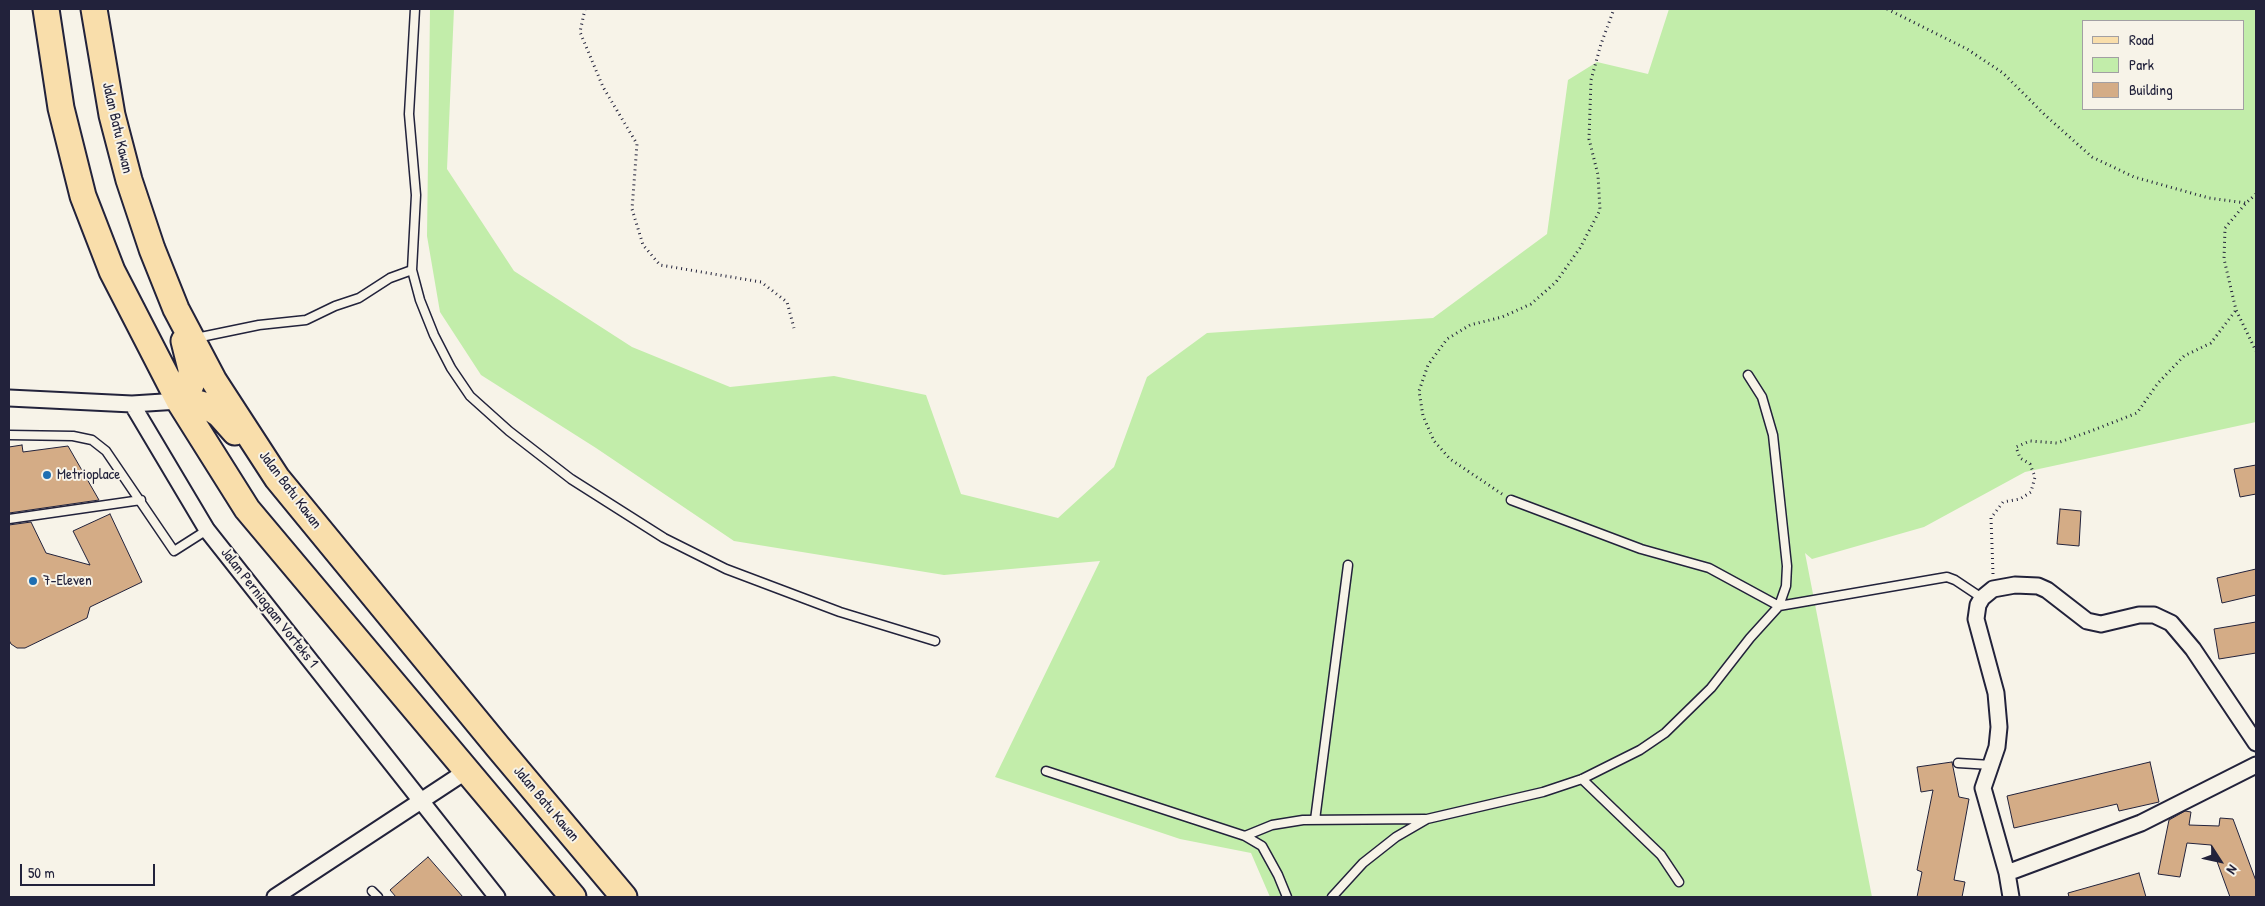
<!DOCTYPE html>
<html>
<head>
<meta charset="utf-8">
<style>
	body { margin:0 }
	#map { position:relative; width:2265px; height:906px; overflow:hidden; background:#f7f3e8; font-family:"Patrick Hand",sans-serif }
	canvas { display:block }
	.frame { position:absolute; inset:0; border:10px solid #22223b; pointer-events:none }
	.legend { position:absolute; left:2082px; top:20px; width:162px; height:90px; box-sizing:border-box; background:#f7f3e8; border:1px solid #a29fa3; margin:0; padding:6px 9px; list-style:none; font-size:15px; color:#22223b }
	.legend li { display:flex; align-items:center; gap:10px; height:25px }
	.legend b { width:25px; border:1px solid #a29fa3 }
	.north { position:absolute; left:2195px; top:836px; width:50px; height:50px; -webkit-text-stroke:4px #f7f3e8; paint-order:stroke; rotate:125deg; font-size:14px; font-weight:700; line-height:20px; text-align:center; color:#22223b }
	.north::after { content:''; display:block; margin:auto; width:18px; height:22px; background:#22223b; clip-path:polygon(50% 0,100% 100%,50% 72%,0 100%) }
	.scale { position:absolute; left:20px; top:864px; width:135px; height:22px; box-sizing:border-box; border:2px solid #22223b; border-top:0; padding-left:6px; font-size:15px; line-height:18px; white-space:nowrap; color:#22223b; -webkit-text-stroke:4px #f7f3e8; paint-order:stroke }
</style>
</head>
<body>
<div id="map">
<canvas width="2265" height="906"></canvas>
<div class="frame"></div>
<ul class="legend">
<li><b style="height:6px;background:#f9deab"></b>Road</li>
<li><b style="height:14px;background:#c2edaa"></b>Park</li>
<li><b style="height:14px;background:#d4ac86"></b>Building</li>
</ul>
<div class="north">N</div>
<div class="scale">50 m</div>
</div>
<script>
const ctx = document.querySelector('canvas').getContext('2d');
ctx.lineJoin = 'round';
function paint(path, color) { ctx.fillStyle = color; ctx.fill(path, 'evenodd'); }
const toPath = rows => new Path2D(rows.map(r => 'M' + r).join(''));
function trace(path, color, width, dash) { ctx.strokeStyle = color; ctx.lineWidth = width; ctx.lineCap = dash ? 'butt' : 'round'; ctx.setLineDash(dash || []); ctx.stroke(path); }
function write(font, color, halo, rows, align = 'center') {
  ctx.font = font + ' "Patrick Hand",sans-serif'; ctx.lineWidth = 4; ctx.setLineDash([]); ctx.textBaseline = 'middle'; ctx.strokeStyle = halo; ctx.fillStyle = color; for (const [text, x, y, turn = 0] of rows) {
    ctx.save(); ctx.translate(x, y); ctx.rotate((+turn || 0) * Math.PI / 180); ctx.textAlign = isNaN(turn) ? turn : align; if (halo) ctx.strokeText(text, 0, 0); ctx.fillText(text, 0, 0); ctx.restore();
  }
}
paint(toPath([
	[430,9,454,9,447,169,514,271,632,347,730,387,834,376,926,395,961,494,1058,518,1114,467,1147,377,1207,333,1433,318,1547,234,1568,80,1597,62,1648,74,1669,9,2256,9,2256,422,2025,472,1924,527,1812,559,1805,553,1872,897,1270,897,1251,853,1180,839,995,777,1100,561,944,575,734,541,596,448,481,375,440,312,427,236],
	[2084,21,2244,21,2244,109,2084,109]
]), '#c2edaa');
const building = toPath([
	[22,445,23,452,68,446,99,500,9,513,9,447,22,445],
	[2256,465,2256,494,2240,497,2234,469,2256,465],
	[2060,509,2081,511,2079,546,2057,544,2060,509],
	[110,514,142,582,90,607,87,618,25,648,17,648,11,644,9,640,9,525,31,522,46,553,90,565,73,531,110,514],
	[2256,569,2256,595,2222,603,2217,578,2256,569],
	[2256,622,2256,653,2219,659,2214,629,2256,622],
	[1952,762,1959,797,1969,799,1954,880,1965,882,1962,897,1917,897,1922,872,1917,870,1933,790,1921,792,1917,767,1952,762],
	[2150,762,2159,802,2119,811,2117,804,2014,828,2007,796,2150,762],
	[2185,811,2191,812,2189,825,2219,826,2220,818,2233,819,2256,881,2256,897,2230,897,2211,845,2187,843,2180,877,2158,874,2169,820,2185,811],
	[428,857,463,897,396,897,390,890,428,857],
	[2139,873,2146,897,2069,897,2068,893,2139,873]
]);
paint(building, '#d4ac86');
trace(building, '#22223b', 1);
const service = toPath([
	[412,270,420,300,434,335,451,368,470,396,509,431,571,479,664,538,726,569,840,612,935,641],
	[196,338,259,325,306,320,335,306,359,298,390,278,412,270,416,195,409,114,415,9],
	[9,435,73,436,92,440,106,451,174,551,207,530],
	[1511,500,1641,549,1709,568,1779,606,1947,577,1955,580,1982,598],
	[9,519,141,500],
	[1958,763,1991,765],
	[1046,771,1245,836,1262,846,1278,875,1287,897],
	[1582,779,1661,855,1679,882],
	[1315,820,1348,565],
	[1245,836,1272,825,1303,820,1425,819],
	[372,891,378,897],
	[1332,897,1363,863,1396,837,1427,819,1543,792,1582,779,1640,750,1665,733,1711,688,1750,638,1779,606,1786,586,1787,566,1773,435,1762,397,1748,375]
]);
const minor = toPath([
	[9,398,132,404,179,401],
	[132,404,207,530,497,897],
	[2007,873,2141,823,2256,765],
	[275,897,468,770],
	[2011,897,2007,873,1983,788,1997,747,1999,727,1996,693,1976,619,1978,605,1982,598,1993,589,2015,585,2038,586,2047,590,2087,621,2101,624,2139,615,2154,615,2171,623,2193,649,2256,743]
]);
const primary = toPath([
	[46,9,61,108,83,196,112,271,179,401,247,509,573,897],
	[94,9,112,115,129,180,152,249,176,309,214,381,277,478,498,747,624,897],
	[179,401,194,402,207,406,219,414,235,432],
	[179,401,187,394,191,385,191,369,184,341]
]);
trace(service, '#22223b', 11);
trace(minor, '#22223b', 19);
trace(primary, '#22223b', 29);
trace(toPath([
	[585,9,580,32,603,87,637,144,632,209,643,245,660,265,761,282,787,302,794,328],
	[1887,9,1967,49,2003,73,2046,116,2092,157,2134,177,2209,198,2246,203],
	[2256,194,2246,203,2225,228,2224,259,2236,310,2256,351],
	[1502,494,1450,459,1434,441,1423,416,1419,391,1428,365,1447,339,1470,325,1502,317,1531,304,1556,282,1580,248,1600,210,1598,175,1589,139,1591,80,1601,44,1614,9],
	[1993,574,1991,518,2003,502,2020,499,2031,492,2035,477,2030,464,2020,458,2016,447,2030,441,2057,443,2091,431,2137,413,2158,383,2184,356,2211,343,2236,310]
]), '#22223b', 3, [1, 4]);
trace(service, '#f7f3e8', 8);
trace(minor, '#f7f3e8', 15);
trace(primary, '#f9deab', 25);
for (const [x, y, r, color] of [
	[47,475,5,"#1f6fb2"],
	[33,581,5,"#1f6fb2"]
]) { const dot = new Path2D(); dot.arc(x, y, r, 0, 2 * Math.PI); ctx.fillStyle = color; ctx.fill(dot); trace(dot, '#f7f3e8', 2); }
write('15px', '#22223b', '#f7f3e8', [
	["Jalan Batu Kawan",117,128,77],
	["Jalan Batu Kawan",290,490,53],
	["Jalan Perniagaan Vorteks 1",269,608,52],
	["Jalan Batu Kawan",546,804,50]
]);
write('15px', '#22223b', '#f7f3e8', [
	["Metrioplace",57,475],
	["7-Eleven",43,581]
], 'left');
</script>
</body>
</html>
